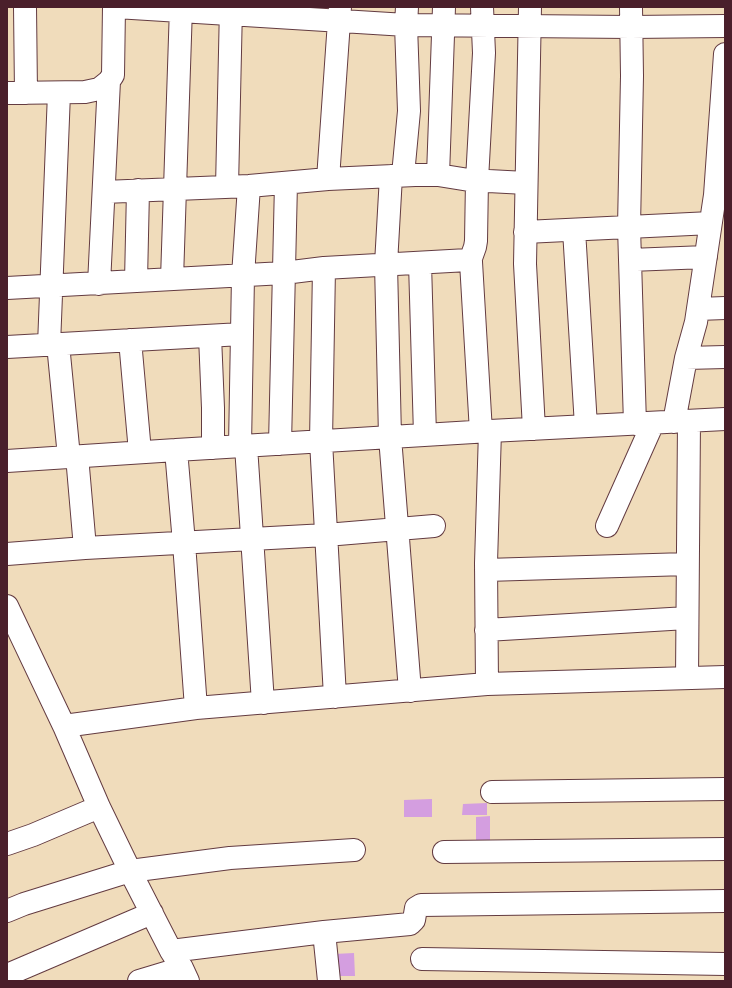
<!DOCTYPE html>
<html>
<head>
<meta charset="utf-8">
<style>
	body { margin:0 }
	#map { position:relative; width:732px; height:988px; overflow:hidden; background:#f0dcbb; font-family:"IM FELL English",serif }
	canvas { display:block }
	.frame { position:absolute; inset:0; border:8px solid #4a1f2b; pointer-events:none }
</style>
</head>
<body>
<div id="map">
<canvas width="732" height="988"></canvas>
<div class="frame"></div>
</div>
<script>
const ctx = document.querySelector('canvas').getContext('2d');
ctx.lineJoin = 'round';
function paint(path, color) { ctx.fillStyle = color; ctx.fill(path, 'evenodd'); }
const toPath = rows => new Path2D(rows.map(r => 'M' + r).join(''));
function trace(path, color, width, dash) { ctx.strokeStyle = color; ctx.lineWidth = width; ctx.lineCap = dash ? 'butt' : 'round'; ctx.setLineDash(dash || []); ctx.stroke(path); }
paint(toPath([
	[432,799,432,817,404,817,404,800],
	[487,803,487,815,462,815,463,804],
	[490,816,490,846,476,846,476,817],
	[354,953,355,976,335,976,334,954]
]), '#d49ee0');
const minor = toPath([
	[25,7,26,93],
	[116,7,406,25,631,27,725,26],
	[530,7,525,264,534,429],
	[631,7,632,76,629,227,635,424],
	[7,93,85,92,99,89,109,81,113,75,114,7],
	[403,175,409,111,406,25,407,7],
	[438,175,444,7],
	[391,176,386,264,390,437,410,691],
	[328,179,340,7],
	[227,187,231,7],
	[104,192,249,186,328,179,415,175,438,175,469,180,526,183],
	[574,230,586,426],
	[525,232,711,223],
	[630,260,706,257],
	[470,261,475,247,476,241,477,180,484,53,482,7],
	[420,263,425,435],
	[324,268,321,441,335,697],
	[172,279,181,7],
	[136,281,138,190],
	[99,284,109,81],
	[7,288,284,273,324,268,468,260,471,262,481,432],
	[698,309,725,308],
	[210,336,213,408,213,448],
	[130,340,140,452],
	[58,344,69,457],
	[49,345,59,93],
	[7,347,242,334],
	[686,358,725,357],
	[674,422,686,358,696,322,715,195,725,54],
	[280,444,286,183],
	[240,446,243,276,249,186],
	[246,446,263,703],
	[176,450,184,543,196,708],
	[77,456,85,548],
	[7,461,176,450,490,431,725,419],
	[607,526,653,423],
	[7,554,85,548,326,535,434,526],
	[486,570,687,564],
	[7,606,64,726,99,807,130,871,171,951,182,968,188,981],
	[486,630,687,618],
	[687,678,689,421],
	[487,684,486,563,490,431],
	[64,726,196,708,487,684,725,677],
	[492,792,725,789],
	[7,844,33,835,99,807],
	[444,852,725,849],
	[7,911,24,904,130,871,230,858,354,850],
	[324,932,329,981],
	[171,951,324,932,410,924,414,920,416,908,421,905,725,901],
	[422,959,725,964],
	[7,975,152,913],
	[139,981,182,968]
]);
trace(minor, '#633b41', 24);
trace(minor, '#fff', 22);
</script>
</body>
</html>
